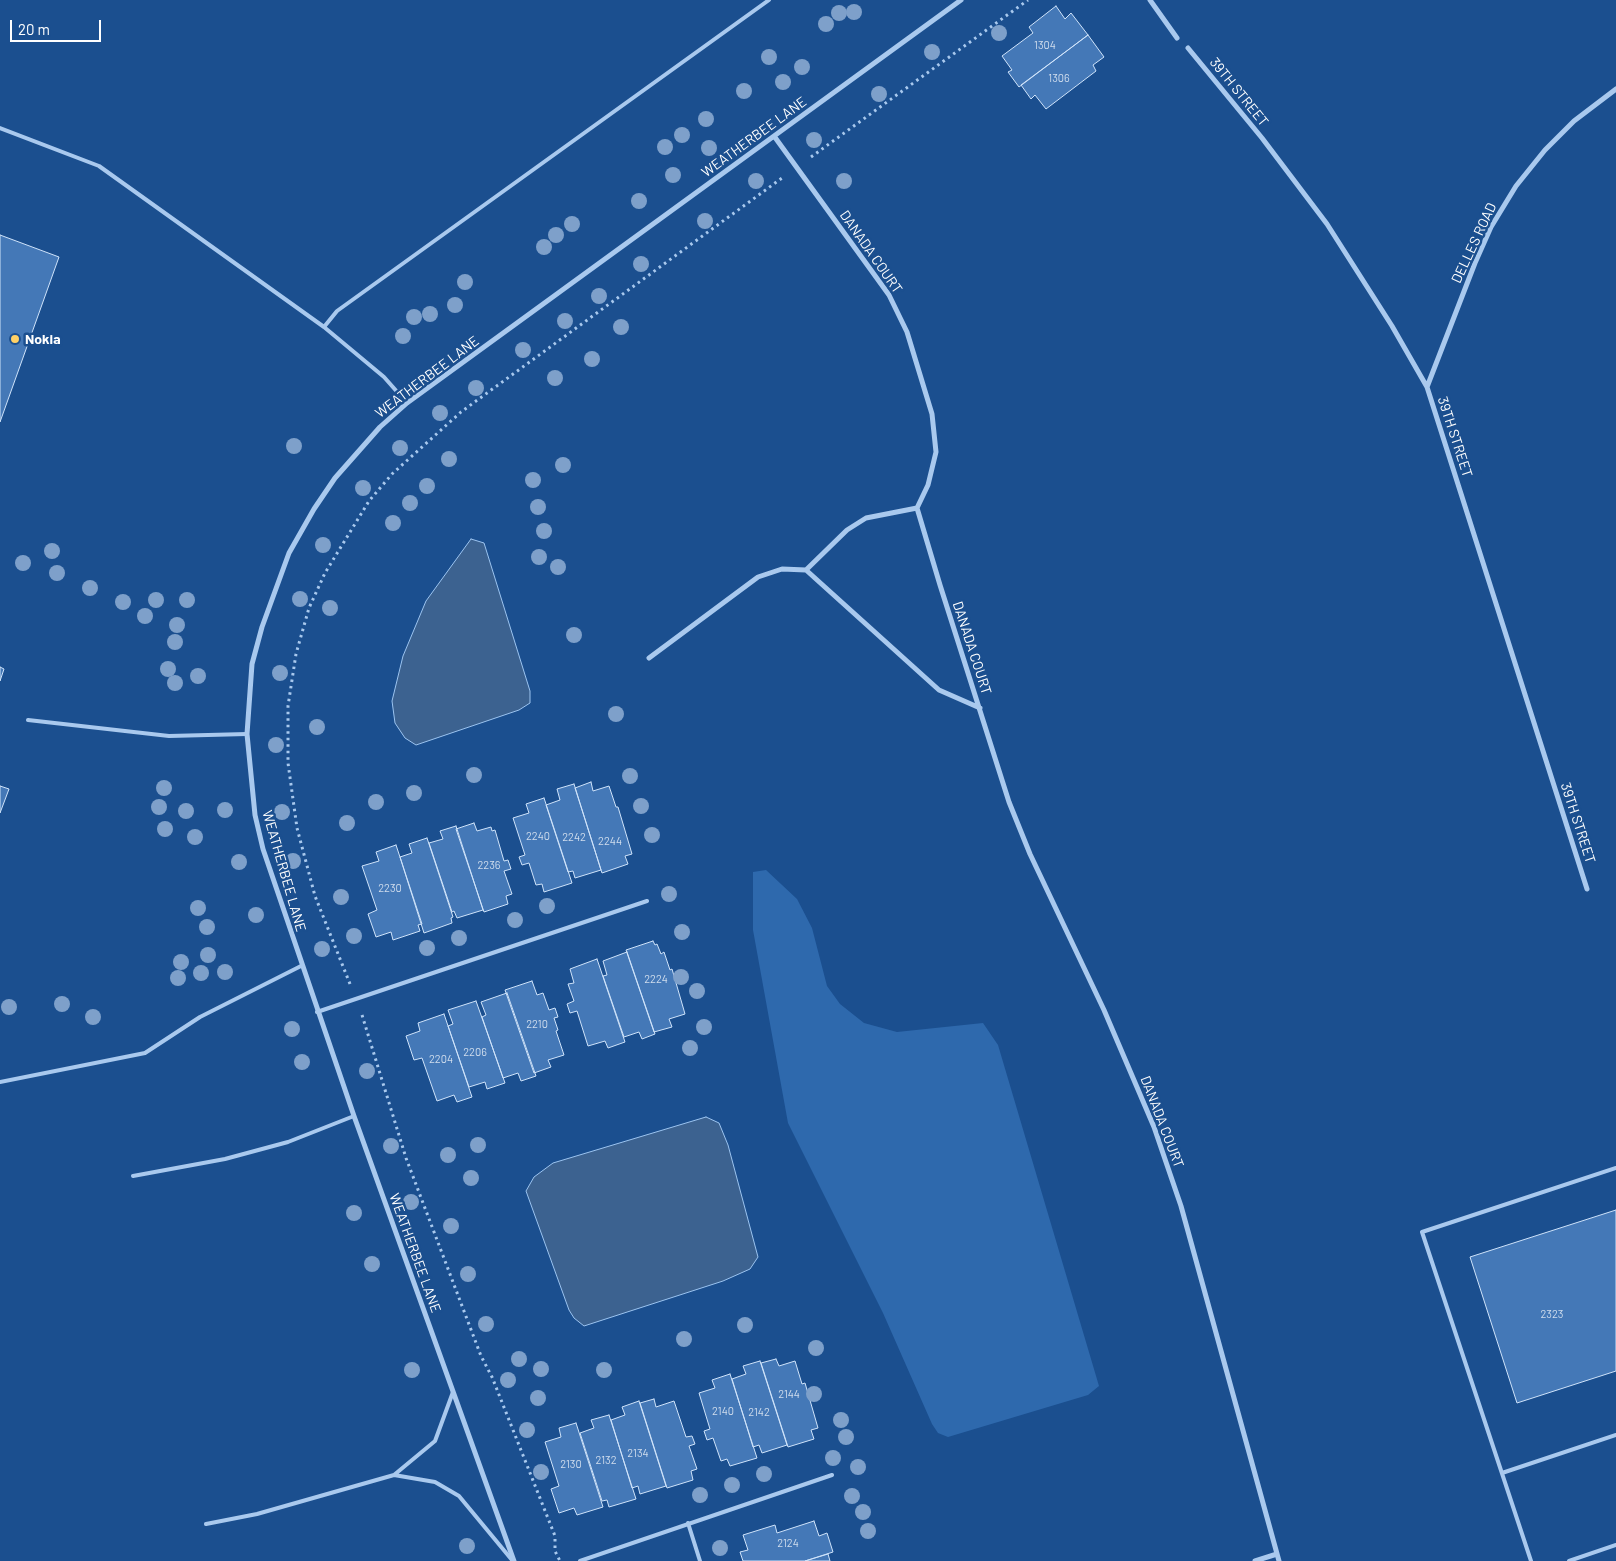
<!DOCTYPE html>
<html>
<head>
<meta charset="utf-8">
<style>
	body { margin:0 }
	#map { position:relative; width:1616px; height:1561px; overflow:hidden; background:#1b4f8f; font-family:Barlow,sans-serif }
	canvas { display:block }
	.scale { position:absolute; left:10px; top:20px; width:91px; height:22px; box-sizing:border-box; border:2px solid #fff; border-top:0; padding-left:6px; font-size:15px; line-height:18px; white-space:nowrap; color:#fff; -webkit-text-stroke:4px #1b4f8f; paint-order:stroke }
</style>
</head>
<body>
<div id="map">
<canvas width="1616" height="1561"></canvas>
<div class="scale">20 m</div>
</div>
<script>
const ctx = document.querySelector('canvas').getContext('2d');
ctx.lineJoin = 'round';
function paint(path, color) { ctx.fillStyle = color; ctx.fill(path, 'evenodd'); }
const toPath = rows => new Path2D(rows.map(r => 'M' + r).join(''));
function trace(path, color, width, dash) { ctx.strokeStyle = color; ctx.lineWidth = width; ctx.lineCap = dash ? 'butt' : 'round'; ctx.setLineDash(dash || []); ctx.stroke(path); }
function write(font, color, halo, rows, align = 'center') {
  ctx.font = font + ' Barlow,sans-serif'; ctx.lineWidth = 5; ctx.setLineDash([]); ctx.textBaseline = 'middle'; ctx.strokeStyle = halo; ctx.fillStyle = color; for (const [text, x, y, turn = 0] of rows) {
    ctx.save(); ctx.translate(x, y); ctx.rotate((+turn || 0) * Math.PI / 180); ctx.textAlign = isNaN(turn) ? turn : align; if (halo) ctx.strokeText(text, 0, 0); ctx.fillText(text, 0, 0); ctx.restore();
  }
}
paint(toPath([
	[766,870,797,899,812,928,827,986,840,1004,864,1023,897,1032,983,1023,998,1045,1099,1386,1088,1395,948,1437,938,1433,932,1424,883,1313,788,1123,753,930,753,872]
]), '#2e69ad');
const water = toPath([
	[471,539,484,543,530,691,530,703,519,710,416,745,405,738,395,723,392,701,403,656,426,601,471,539],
	[706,1117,719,1123,728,1145,758,1257,750,1269,723,1281,584,1326,574,1318,569,1310,526,1191,534,1177,553,1163,706,1117]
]);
paint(water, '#3c6290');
trace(water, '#9cc4f0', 1);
const building = toPath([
	[1056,6,1065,19,1071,13,1088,35,1019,87,1008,72,1012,70,1002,56,1033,33,1029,27,1056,6],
	[1088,35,1104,57,1093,65,1096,71,1046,109,1035,95,1031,99,1021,85,1088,35],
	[0,235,59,257,0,422,0,235],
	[0,667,4,669,0,681,0,667],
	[591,782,593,791,609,786,616,807,618,807,632,854,625,856,628,864,602,873,575,788,591,782],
	[574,784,601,870,575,878,573,871,568,872,546,805,560,800,557,789,574,784],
	[0,786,9,789,0,813,0,786],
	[544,798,572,883,544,892,542,884,536,885,529,863,522,865,519,857,525,855,513,818,529,813,526,804,544,798],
	[474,823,477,831,491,827,492,831,495,830,504,861,508,860,511,869,504,871,512,894,506,896,508,904,484,912,456,829,474,823],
	[456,826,483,910,457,918,454,911,452,912,429,843,443,839,440,831,456,826],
	[427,838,453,917,451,918,452,923,424,933,400,857,412,853,409,844,427,838],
	[396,845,422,924,418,925,420,931,393,940,391,932,376,937,368,914,377,910,362,866,379,861,376,852,396,845],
	[653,941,655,945,657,944,661,954,664,952,670,970,672,969,685,1014,669,1019,672,1027,654,1032,626,950,653,941],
	[627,952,655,1034,642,1039,639,1032,624,1037,603,976,607,975,603,961,627,952],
	[597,959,625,1042,608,1048,605,1041,588,1046,577,1011,570,1013,567,1004,574,1001,568,984,574,983,570,969,597,959],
	[532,981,537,995,543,993,549,1010,555,1008,558,1017,554,1018,558,1030,556,1031,564,1055,548,1060,551,1067,534,1073,505,990,532,981],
	[507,993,536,1076,521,1081,518,1073,503,1078,482,1017,486,1015,481,1002,507,993],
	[476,1001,505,1083,487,1089,485,1082,469,1087,448,1026,453,1024,448,1010,476,1001],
	[444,1014,472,1097,457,1102,454,1095,437,1101,422,1058,414,1060,406,1036,420,1031,418,1023,444,1014],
	[1616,1210,1616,1371,1517,1403,1470,1257,1616,1210],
	[776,1359,779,1366,795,1361,802,1384,805,1383,818,1428,811,1430,814,1439,788,1447,761,1363,776,1359],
	[760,1361,787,1445,762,1453,759,1445,753,1447,732,1379,746,1374,743,1366,760,1361],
	[730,1374,757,1458,730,1466,727,1459,721,1461,713,1438,707,1440,704,1431,710,1429,699,1393,715,1388,712,1380,730,1374],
	[654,1399,656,1407,674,1401,686,1437,692,1436,695,1444,689,1446,697,1469,691,1471,693,1480,667,1488,640,1403,654,1399],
	[639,1401,666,1486,640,1494,638,1486,632,1488,611,1420,625,1415,622,1407,639,1401],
	[609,1415,636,1499,609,1507,607,1500,602,1501,580,1433,594,1428,591,1420,609,1415],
	[576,1423,603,1507,577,1515,574,1508,559,1513,551,1489,559,1486,545,1442,561,1437,559,1428,576,1423],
	[814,1521,819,1536,827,1533,833,1552,805,1561,743,1561,740,1552,748,1550,743,1535,775,1525,777,1533,814,1521],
	[828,1554,830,1561,805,1561,828,1554]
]);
paint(building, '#4478b7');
trace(building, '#cfe3fa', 1);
trace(toPath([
	[811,157,1028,0],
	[350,984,315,896,297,828,288,763,288,706,296,654,309,608,325,573,369,501,392,474,461,412,782,178],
	[362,1015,406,1158,481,1356,492,1377,555,1536,555,1551,560,1561]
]), '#a9c9ee', 3, [2.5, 4]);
trace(toPath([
	[0,128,99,166,324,327,384,377,407,403],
	[324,327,337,311,769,0],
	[28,720,169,736,247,734],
	[317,1012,647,901],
	[0,1082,145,1053,200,1017,301,966],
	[133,1176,225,1159,288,1142,354,1116],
	[1502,1473,1616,1435],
	[394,1475,435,1482,459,1496,512,1560],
	[688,1523,700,1561],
	[206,1524,257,1514,394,1475,435,1441,453,1392],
	[580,1561,832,1475],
	[1531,1561,1422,1232,1616,1168],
	[1569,1561,1616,1545]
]), '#a9c9ee', 4);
trace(toPath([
	[1150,0,1177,38],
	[1188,48,1262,138,1327,224,1392,326,1427,387,1587,889],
	[774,136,889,295,907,332,932,414,936,452,928,485,917,508,940,585,1009,802,1030,854,1104,1010,1154,1127,1181,1206,1279,1561],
	[1427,387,1475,263,1491,227,1516,186,1545,150,1574,121,1616,89],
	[806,570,939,690,980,708],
	[649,658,758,577,782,569,806,570,847,530,866,518,917,508],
	[514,1561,354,1116,263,849,255,815,247,734,252,664,262,627,289,553,314,509,335,478,380,427,407,403,961,0],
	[1255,1561,1277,1554]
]), '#a9c9ee', 5);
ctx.fillStyle = '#7ea0ca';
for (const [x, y] of [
	[854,12],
	[839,13],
	[826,24],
	[999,33],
	[932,52],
	[769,57],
	[802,67],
	[783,82],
	[744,91],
	[879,94],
	[706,119],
	[682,135],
	[814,140],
	[665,147],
	[709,148],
	[673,175],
	[756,181],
	[844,181],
	[639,201],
	[705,221],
	[572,224],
	[556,235],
	[544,247],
	[641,264],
	[465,282],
	[599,296],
	[455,305],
	[430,314],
	[414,317],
	[565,321],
	[621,327],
	[403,336],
	[523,350],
	[592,359],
	[555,378],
	[476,388],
	[440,413],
	[294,446],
	[400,448],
	[449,459],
	[563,465],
	[533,480],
	[427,486],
	[363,488],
	[410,503],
	[538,507],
	[393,523],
	[544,531],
	[323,545],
	[52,551],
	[539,557],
	[23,563],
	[558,567],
	[57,573],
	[90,588],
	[300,599],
	[156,600],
	[187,600],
	[123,602],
	[330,608],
	[145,616],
	[177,625],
	[574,635],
	[175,642],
	[168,669],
	[280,673],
	[198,676],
	[175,683],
	[616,714],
	[317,727],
	[276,745],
	[474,775],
	[630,776],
	[164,788],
	[414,793],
	[376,802],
	[641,806],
	[159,807],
	[225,810],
	[186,811],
	[282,812],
	[347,823],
	[165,829],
	[652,835],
	[195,837],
	[293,861],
	[239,862],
	[669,894],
	[341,897],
	[547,906],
	[198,908],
	[256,915],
	[515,920],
	[207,927],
	[682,932],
	[354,936],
	[459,938],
	[427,948],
	[322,949],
	[208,955],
	[181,962],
	[225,972],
	[201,973],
	[681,977],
	[178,978],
	[697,991],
	[62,1004],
	[9,1007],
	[93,1017],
	[704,1027],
	[292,1029],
	[690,1048],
	[302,1062],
	[367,1071],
	[478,1145],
	[391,1146],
	[448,1155],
	[471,1178],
	[411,1202],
	[354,1213],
	[451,1226],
	[372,1264],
	[468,1274],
	[486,1324],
	[745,1325],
	[684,1339],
	[816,1348],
	[519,1359],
	[541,1369],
	[412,1370],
	[604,1370],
	[508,1380],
	[814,1394],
	[538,1398],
	[841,1420],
	[527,1430],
	[846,1437],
	[833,1458],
	[858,1467],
	[541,1472],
	[764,1474],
	[732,1485],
	[700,1495],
	[852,1496],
	[863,1512],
	[868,1531],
	[467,1546],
	[720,1548]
]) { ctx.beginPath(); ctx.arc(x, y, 8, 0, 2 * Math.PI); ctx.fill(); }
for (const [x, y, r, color] of [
	[15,339,5,"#ffd166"]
]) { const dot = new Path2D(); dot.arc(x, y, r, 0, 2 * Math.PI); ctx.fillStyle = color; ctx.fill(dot); trace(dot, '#1b4f8f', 2); }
write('11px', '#d0dded', null, [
	["1304",1045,45],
	["1306",1059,78],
	["2240",538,836],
	["2242",574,837],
	["2244",610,841],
	["2236",489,865],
	["2230",390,888],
	["2224",656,979],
	["2210",537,1024],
	["2206",475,1052],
	["2204",441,1059],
	["2323",1552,1314],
	["2144",789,1394],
	["2140",723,1411],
	["2142",759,1412],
	["2134",638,1453],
	["2132",606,1460],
	["2130",571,1464],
	["2124",788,1543]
]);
write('14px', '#fff', '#1b4f8f', [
	["39TH STREET",1239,92,51],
	["WEATHERBEE LANE",754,137,-36],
	["DELLES ROAD",1474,243,-65],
	["DANADA COURT",871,252,55],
	["WEATHERBEE LANE",427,377,-37],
	["39TH STREET",1455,437,72],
	["DANADA COURT",972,648,72],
	["39TH STREET",1578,823,72],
	["WEATHERBEE LANE",284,871,74],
	["DANADA COURT",1162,1122,69],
	["WEATHERBEE LANE",415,1253,70]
]);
write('bold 14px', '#fff', '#1b4f8f', [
	["Nokia",25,339]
], 'left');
</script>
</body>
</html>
